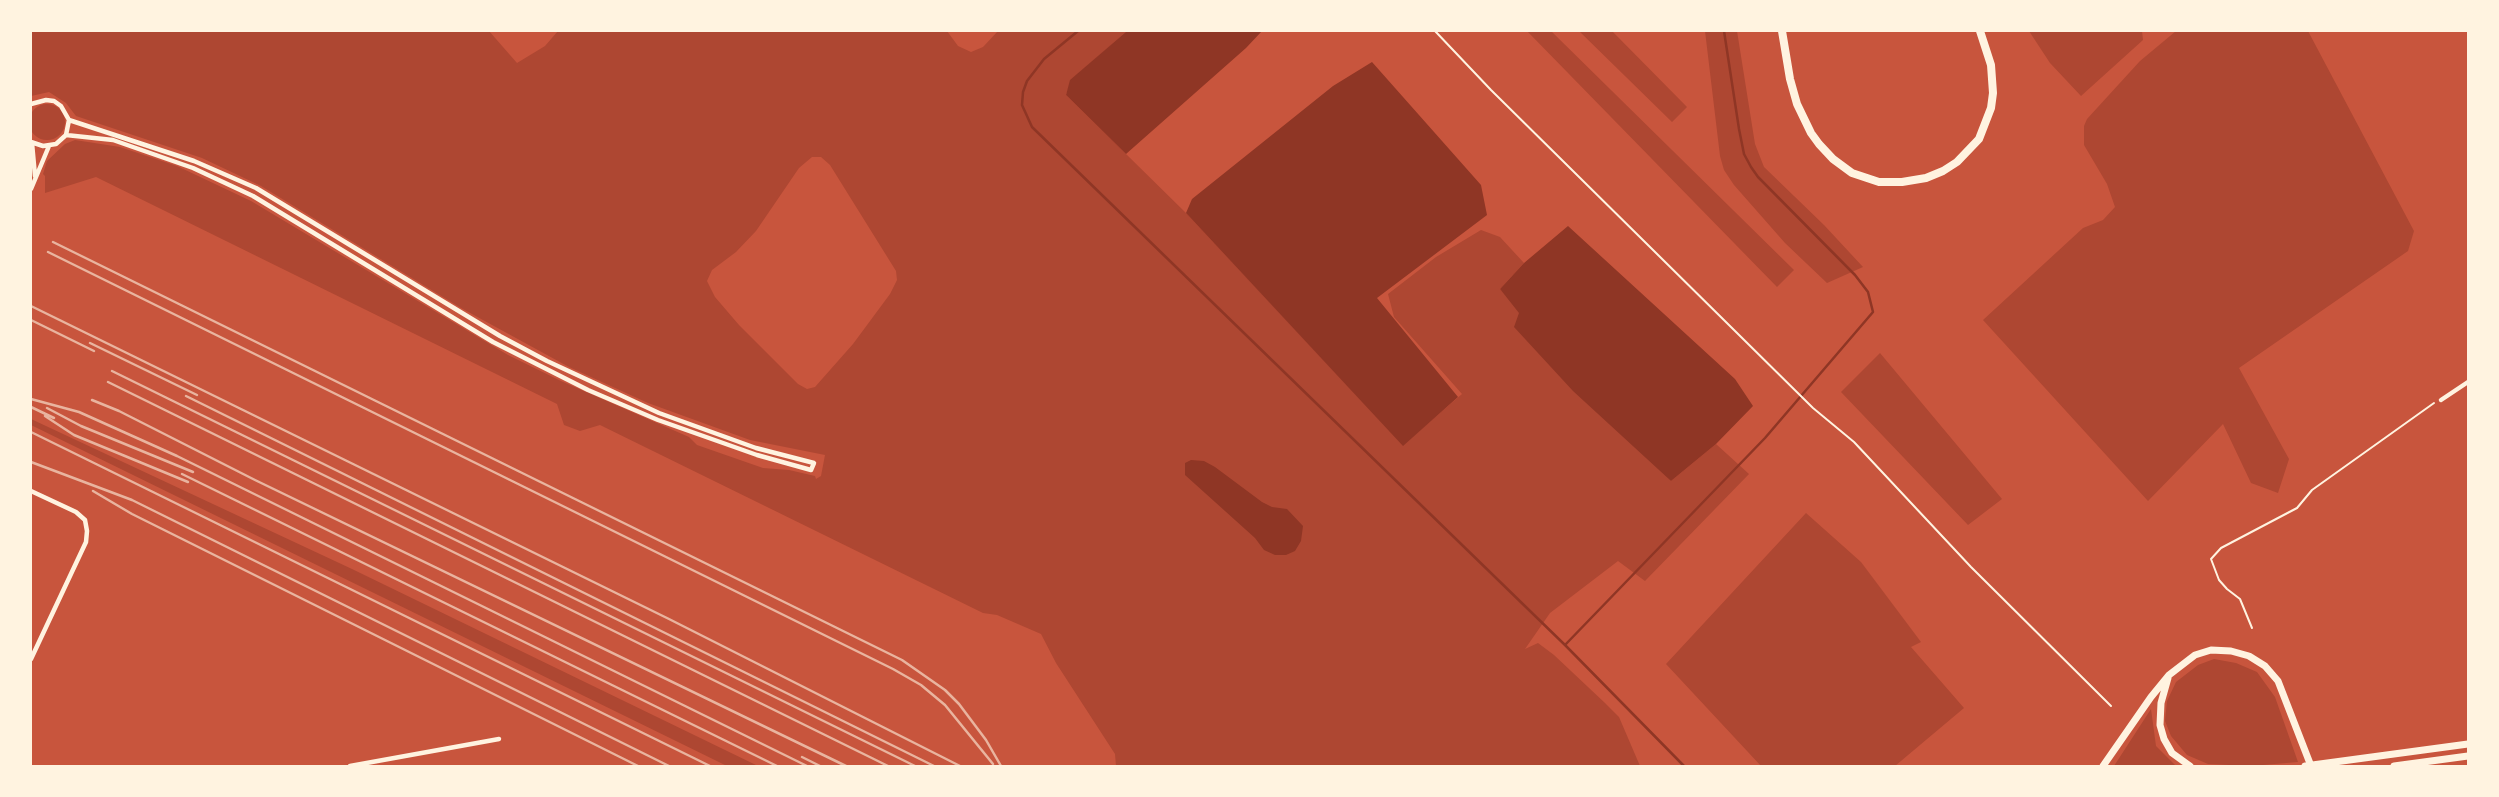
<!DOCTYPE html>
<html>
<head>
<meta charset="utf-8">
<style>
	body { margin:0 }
	#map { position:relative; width:2499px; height:797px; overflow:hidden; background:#c8553d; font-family:"DM Sans",sans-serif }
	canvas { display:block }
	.frame { position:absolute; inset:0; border:32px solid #fff3e0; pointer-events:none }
</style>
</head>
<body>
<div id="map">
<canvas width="2499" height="797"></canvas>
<div class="frame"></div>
</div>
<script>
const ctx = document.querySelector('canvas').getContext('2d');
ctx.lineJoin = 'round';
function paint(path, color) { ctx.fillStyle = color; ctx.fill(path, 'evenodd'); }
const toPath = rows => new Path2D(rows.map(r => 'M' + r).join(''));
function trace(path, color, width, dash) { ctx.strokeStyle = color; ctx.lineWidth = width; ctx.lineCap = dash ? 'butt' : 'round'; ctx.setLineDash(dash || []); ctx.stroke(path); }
paint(toPath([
	[31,31,489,31,517,63,545,46,558,31,947,31,958,46,971,52,983,47,998,31,1127,31,1071,80,1066,95,1186,213,1403,445,1462,394,1394,317,1388,294,1436,257,1481,230,1500,237,1524,263,1500,289,1671,481,1716,444,1749,474,1645,581,1618,561,1550,613,1525,649,1538,643,1554,655,1605,703,1619,717,1640,766,1116,766,1115,754,1056,663,1041,634,997,615,983,613,600,425,580,431,564,425,557,404,96,177,45,193,45,176,43,174,47,161,65,144,75,140,120,147,177,166,251,201,508,355,561,381,689,437,697,445,763,468,789,470,815,476,816,479,821,476,825,455,750,440,648,403,569,367,461,308,261,186,202,158,76,116,66,103,49,92,31,96],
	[812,157,821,157,830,165,896,271,897,280,890,294,853,344,815,387,807,389,798,384,739,325,715,297,707,281,712,270,736,252,756,231,799,168],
	[1527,31,1551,31,1794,270,1777,287],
	[1579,31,1612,31,1687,107,1672,122],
	[1705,31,1737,31,1755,144,1764,167,1824,225,1863,267,1827,283,1785,243,1734,185,1724,170,1720,156],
	[2029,31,2142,31,2143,40,2081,96,2050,63],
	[2176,31,2308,31,2414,231,2408,251,2239,368,2289,459,2278,493,2251,483,2223,424,2148,501,1983,320,2083,228,2103,220,2115,207,2107,184,2084,145,2084,126,2087,119,2140,61],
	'29 122a18 18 0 1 1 36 0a18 18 0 1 1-36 0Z',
	[1880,353,2002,499,1968,525,1841,392],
	[31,419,352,569,758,766,727,766,31,425],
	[1806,513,1861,562,1921,642,1911,647,1964,708,1895,766,1761,766,1666,664],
	[2214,659,2236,663,2257,672,2275,697,2298,762,2251,766,2208,764,2187,755,2171,736,2165,721,2167,701,2176,682,2198,665],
	[2151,709,2156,746,2176,766,2114,766]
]), '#ae4732');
paint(toPath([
	[1127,31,1262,31,1246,48,1126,154,1066,95,1070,80],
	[1372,62,1481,185,1487,215,1377,298,1458,397,1403,446,1186,213,1192,199,1333,86],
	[1568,226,1735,379,1753,406,1716,444,1671,481,1573,391,1514,327,1519,313,1500,289,1524,263],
	[1191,460,1204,461,1215,467,1262,502,1272,507,1287,509,1303,526,1301,541,1295,551,1286,555,1275,555,1264,550,1255,538,1185,475,1185,463]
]), '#8f3625');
trace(toPath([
	[1078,31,1044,59,1027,81,1023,92,1022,105,1032,127,1565,645,1684,766],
	[1565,645,1765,438,1873,312,1868,292,1855,275,1758,177,1751,167,1744,154,1739,129,1724,31]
]), '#8f3625', 2.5);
trace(toPath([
	[1435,31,1491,90,1813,408,1854,442,1971,567,2111,706],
	[2252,628,2240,599,2227,589,2219,580,2211,559,2221,548,2297,508,2312,490,2434,403]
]), '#fff3e0', 2);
trace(toPath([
	[31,104,46,100,54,101,61,106,69,120,66,135,56,144,43,146,31,142],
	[66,135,113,140,193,168,253,196,493,342,588,390,658,420,757,455,811,470,814,463,756,448,659,413,547,361,500,336,256,188,194,161,69,120],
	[32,143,35,176],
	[31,189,49,146],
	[2441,400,2468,382],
	[31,491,76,512,85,520,87,531,86,542,31,659],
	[350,766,499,739]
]), '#fff3e0', 4.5);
trace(toPath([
	[2168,678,2161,703,2160,725,2164,739,2172,753,2190,766],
	[2103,766,2151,697,2169,675,2195,655,2211,650,2231,651,2249,656,2265,666,2278,681,2311,766],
	[2305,766,2468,744],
	[2394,766,2468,756]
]), '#fff3e0', 7);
trace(toPath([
	[1782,31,1790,79,1797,104,1811,133,1819,144,1833,159,1852,173,1879,182,1902,182,1926,178,1943,171,1957,162,1979,139,1991,108,1993,93,1991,65,1980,31]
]), '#fff3e0', 8);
trace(toPath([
	[53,242,902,660,945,690,959,704,986,740,1001,766],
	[48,252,893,669,921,685,945,705,993,764],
	[31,306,669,619,960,766],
	[31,320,94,351],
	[90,343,197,395],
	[112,371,915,766],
	[108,382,888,766],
	[186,396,934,766],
	[31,399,79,412,177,456,807,766],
	[92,400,119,411,255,480,846,766],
	[31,407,54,418],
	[47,408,81,426,193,472],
	[45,416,74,435,188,482],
	[31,432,710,766],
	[31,462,132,500,669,766],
	[182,474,777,766],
	[93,491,132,514,638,766],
	[802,757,820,766]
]), '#e9b49f', 2.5);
</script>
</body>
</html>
